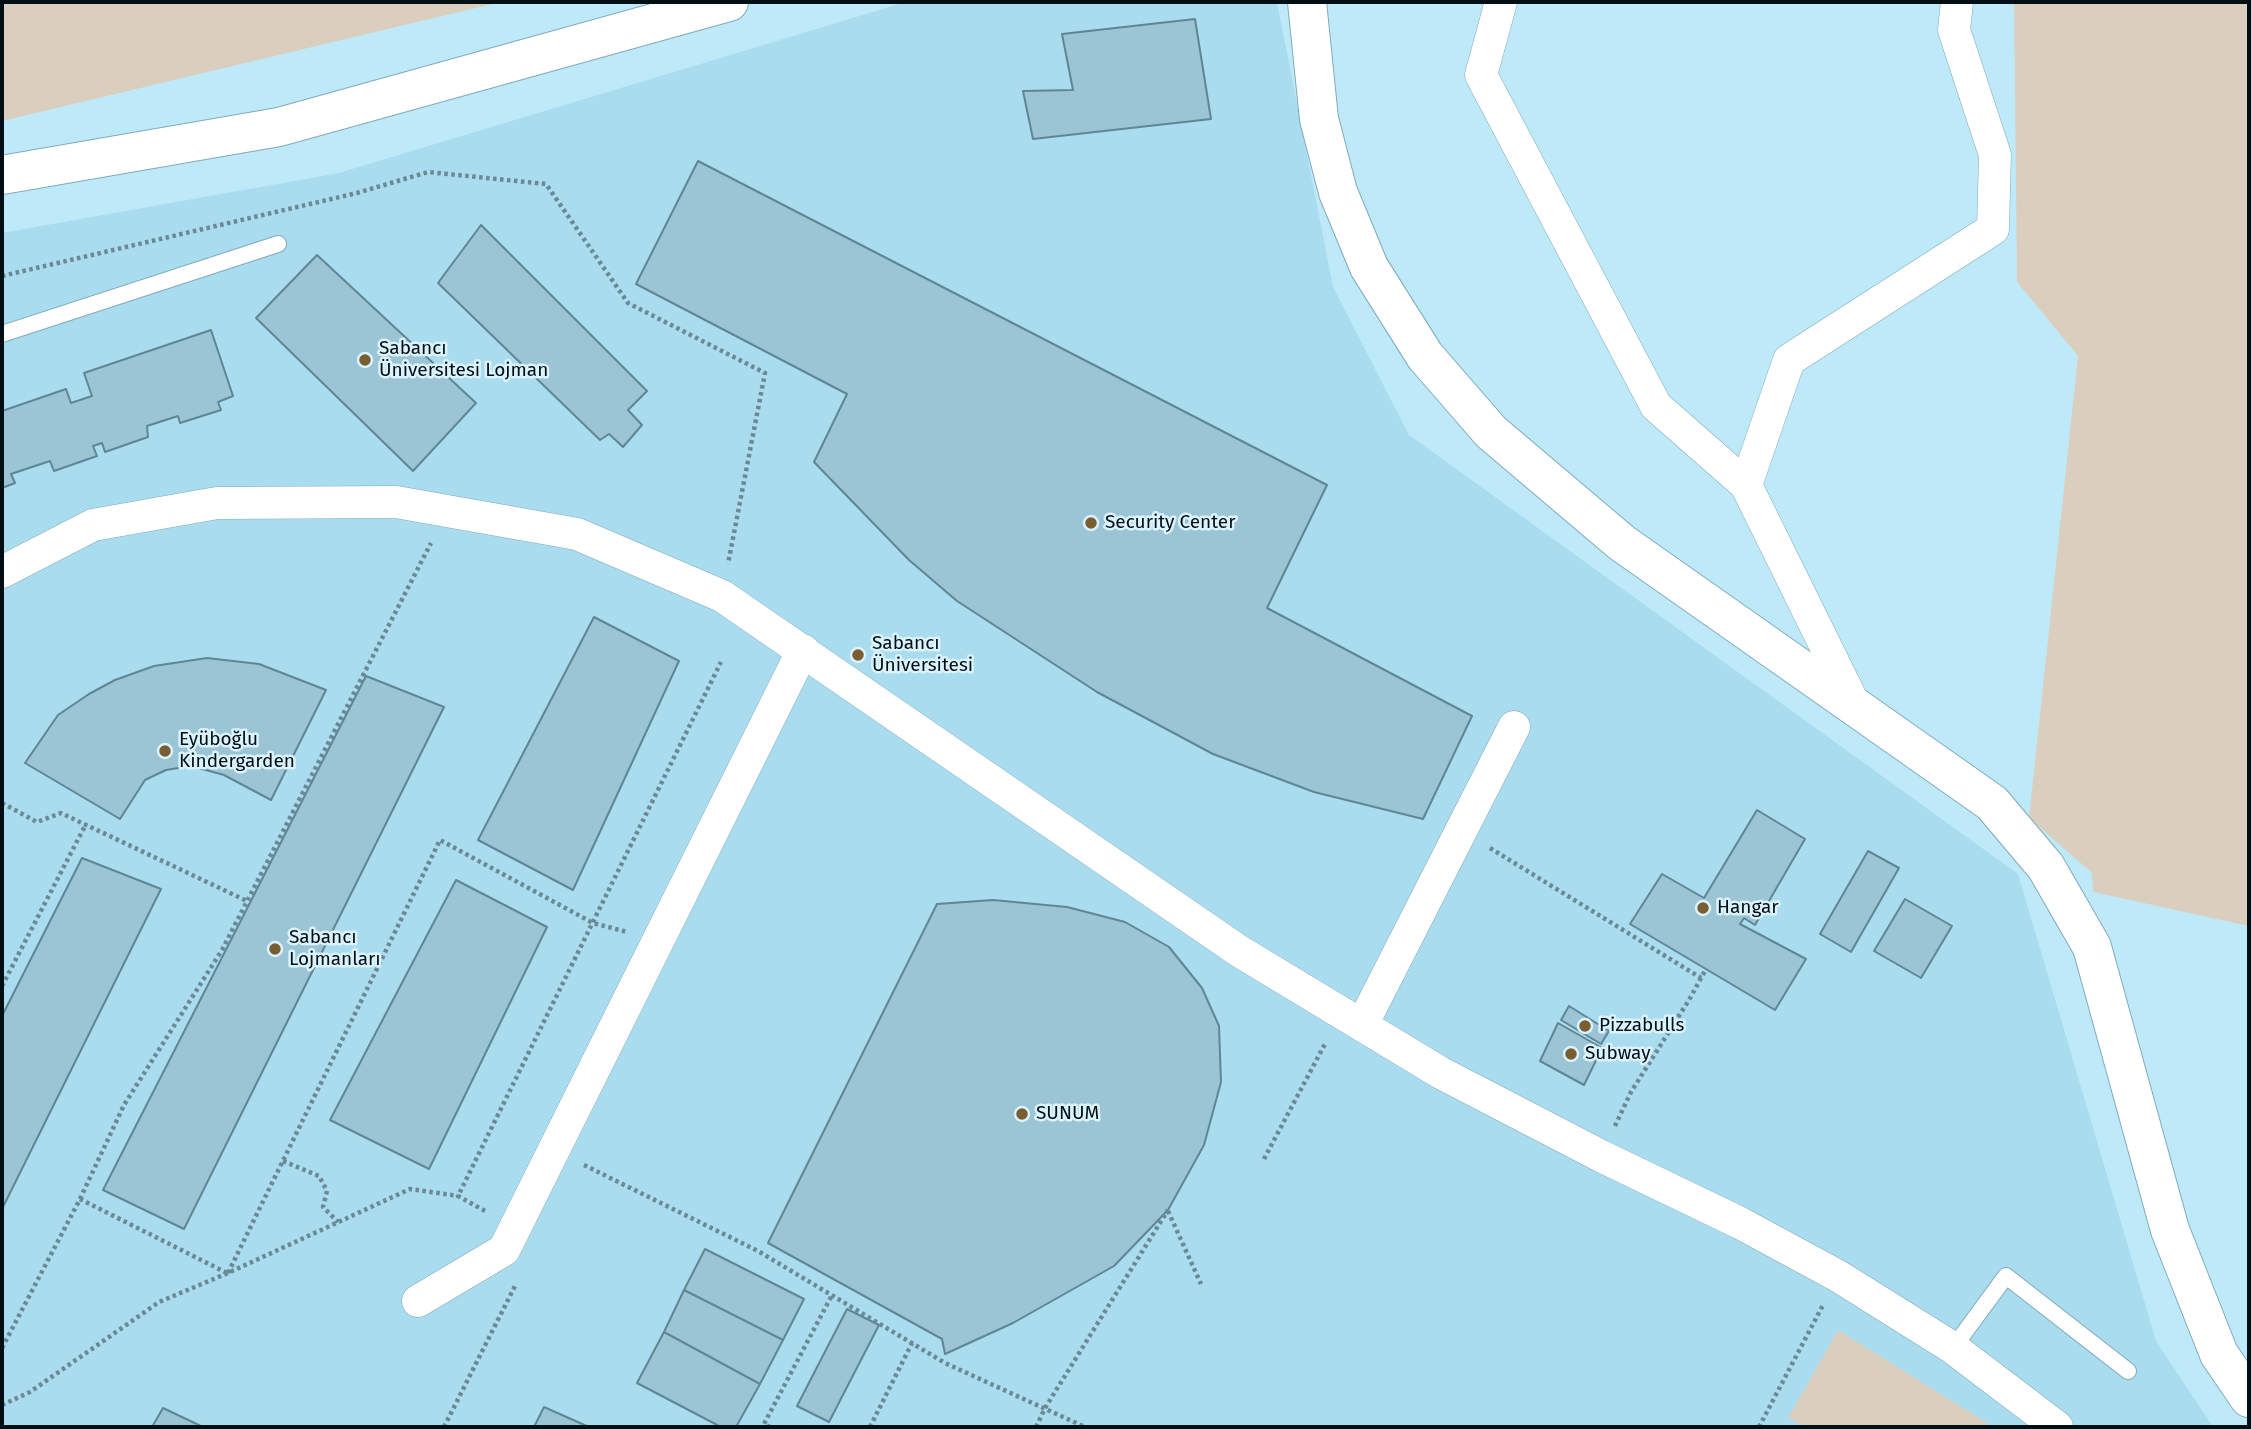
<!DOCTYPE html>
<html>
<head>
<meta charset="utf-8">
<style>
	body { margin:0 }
	#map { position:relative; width:2251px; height:1429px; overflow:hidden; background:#bee9f9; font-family:"Fira Sans",sans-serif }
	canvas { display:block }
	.frame { position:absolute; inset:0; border:4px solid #010e13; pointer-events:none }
</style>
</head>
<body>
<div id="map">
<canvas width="2251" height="1429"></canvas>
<div class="frame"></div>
</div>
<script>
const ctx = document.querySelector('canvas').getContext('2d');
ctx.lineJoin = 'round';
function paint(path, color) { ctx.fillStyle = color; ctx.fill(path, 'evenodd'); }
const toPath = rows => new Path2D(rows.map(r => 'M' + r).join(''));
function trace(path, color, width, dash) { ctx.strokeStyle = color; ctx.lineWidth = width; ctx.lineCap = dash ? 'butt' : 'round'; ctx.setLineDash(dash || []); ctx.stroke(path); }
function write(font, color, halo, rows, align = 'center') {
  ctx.font = font + ' "Fira Sans",sans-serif'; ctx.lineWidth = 5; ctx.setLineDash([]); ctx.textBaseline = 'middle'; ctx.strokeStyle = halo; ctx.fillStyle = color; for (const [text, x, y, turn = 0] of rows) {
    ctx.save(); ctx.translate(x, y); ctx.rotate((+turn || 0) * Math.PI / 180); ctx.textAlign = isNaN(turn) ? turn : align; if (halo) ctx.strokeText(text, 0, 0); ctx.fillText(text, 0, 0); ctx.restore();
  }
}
paint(toPath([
	[906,2,1277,2,1333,287,1409,435,2018,874,2156,1341,2213,1427,2,1427,2,233,339,173]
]), '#a9dcef');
paint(toPath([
	[2,2,501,2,2,121],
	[2014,2,2249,2,2249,926,2093,892,2092,873,2029,818,2078,356,2017,282],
	[1838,1330,1994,1427,1805,1427,1788,1418]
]), '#dacfbf');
const building = toPath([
	[1195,19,1211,119,1033,139,1023,91,1073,90,1062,34,1195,19],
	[698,161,1327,485,1267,608,1472,716,1423,819,1314,792,1213,754,1097,692,957,601,909,560,814,462,847,394,636,284,698,161],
	[481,225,647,391,628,410,642,425,623,447,609,434,600,440,438,283,481,225],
	[317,255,476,403,413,471,256,318,317,255],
	[211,330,233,396,218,402,221,410,180,423,178,416,147,426,148,437,105,452,102,443,93,446,97,456,54,471,50,461,11,474,15,483,2,488,2,411,66,389,71,403,92,396,84,373,211,330],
	[594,617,679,661,573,890,478,840,594,617],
	[207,658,259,664,326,690,271,800,224,775,191,766,166,770,145,780,120,819,25,763,58,715,89,694,115,680,154,666,207,658],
	[366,676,444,707,184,1229,103,1190,366,676],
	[1757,810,1805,839,1755,925,1744,918,1740,924,1806,959,1775,1010,1630,924,1662,874,1704,898,1757,810],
	[1868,851,1899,868,1851,952,1820,934,1868,851],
	[82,858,161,889,2,1209,2,1016,82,858],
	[456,880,547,927,429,1169,330,1120,456,880],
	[1905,899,1952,926,1921,978,1874,951,1905,899],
	[993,900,1067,907,1125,922,1169,947,1202,988,1219,1026,1221,1082,1204,1145,1168,1210,1114,1266,1013,1323,945,1354,942,1339,768,1243,937,904,993,900],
	[1569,1006,1609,1031,1601,1044,1561,1020,1569,1006],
	[1558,1023,1602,1048,1584,1085,1540,1061,1558,1023],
	[705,1249,804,1299,783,1340,684,1290,705,1249],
	[684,1290,783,1340,760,1384,664,1332,684,1290],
	[847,1309,879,1325,829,1422,797,1406,847,1309],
	[664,1332,760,1384,736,1427,721,1427,637,1383,664,1332],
	[544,1407,589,1427,534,1427,544,1407],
	[163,1408,203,1427,152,1427,163,1408]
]);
paint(building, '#9bc4d4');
trace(building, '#5f8695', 2);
const lane = toPath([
	[2,334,278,244],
	[1953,1348,2006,1276,2128,1371]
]);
const street = toPath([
	[1501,2,1481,75,1656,406,1746,485,1855,706],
	[1746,485,1789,360,1993,229,1995,155,1954,30,1957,2],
	[2,572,93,525,217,503,396,502,577,534,722,596,1239,951,1441,1073,1601,1156,1740,1223,1838,1276,1953,1348,2057,1427],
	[1362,1025,1514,727],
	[418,1301,504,1250,803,650]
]);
const secondary = toPath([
	[1307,2,1319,119,1338,192,1369,267,1425,356,1491,432,1622,543,1992,803,2046,867,2092,947,2170,1230,2219,1354,2249,1398],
	[2,175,279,127,729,2]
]);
trace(lane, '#81aab9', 18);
trace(street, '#81aab9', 33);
trace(secondary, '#81aab9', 40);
trace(toPath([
	[2,276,357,193,428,172,546,184,628,303,765,373,728,564],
	[2,803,37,822,61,813,247,901],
	[1490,848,1701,978],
	[2,986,86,824],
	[1615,1126,1631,1092,1689,1000,1706,969],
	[1264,1159,1326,1042],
	[283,1161,319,1176,327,1191,323,1207,338,1222],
	[584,1165,758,1251,945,1363,1085,1427],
	[80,1199,124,1105,222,950,431,543],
	[485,1211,458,1196,721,662],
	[1168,1211,1201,1284],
	[228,1273,440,840,593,923,627,932],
	[2,1348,80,1199,227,1273],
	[2,1405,30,1392,159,1302,228,1273,410,1189,458,1196],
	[444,1427,516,1284],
	[770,1427,764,1424,832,1295],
	[870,1427,912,1343],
	[1036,1427,1045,1408,1168,1210],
	[1759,1427,1823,1305]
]), '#6b8894', 4.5, [3.5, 3.5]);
trace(lane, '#fff', 16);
trace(street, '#fff', 32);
trace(secondary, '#fff', 38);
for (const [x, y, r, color] of [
	[365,360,7,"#7a5e31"],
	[1091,523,7,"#7a5e31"],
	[858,655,7,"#7a5e31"],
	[165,751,7,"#7a5e31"],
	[1703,908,7,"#7a5e31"],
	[275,949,7,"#7a5e31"],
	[1585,1026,7,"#7a5e31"],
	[1571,1054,7,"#7a5e31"],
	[1022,1114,7,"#7a5e31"]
]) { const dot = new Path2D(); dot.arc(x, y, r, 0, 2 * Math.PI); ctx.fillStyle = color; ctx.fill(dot); trace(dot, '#daf3fd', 2.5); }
write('19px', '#010e13', '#daf3fd', [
	["Sabancı",379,349],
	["Üniversitesi Lojman",379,371],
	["Security Center",1105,523],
	["Sabancı",872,644],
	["Üniversitesi",872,666],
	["Eyüboğlu",179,740],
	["Kindergarden",179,762],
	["Hangar",1717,908],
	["Sabancı",289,938],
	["Lojmanları",289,960],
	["Pizzabulls",1599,1026],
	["Subway",1585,1054],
	["SUNUM",1036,1114]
], 'left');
</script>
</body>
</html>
